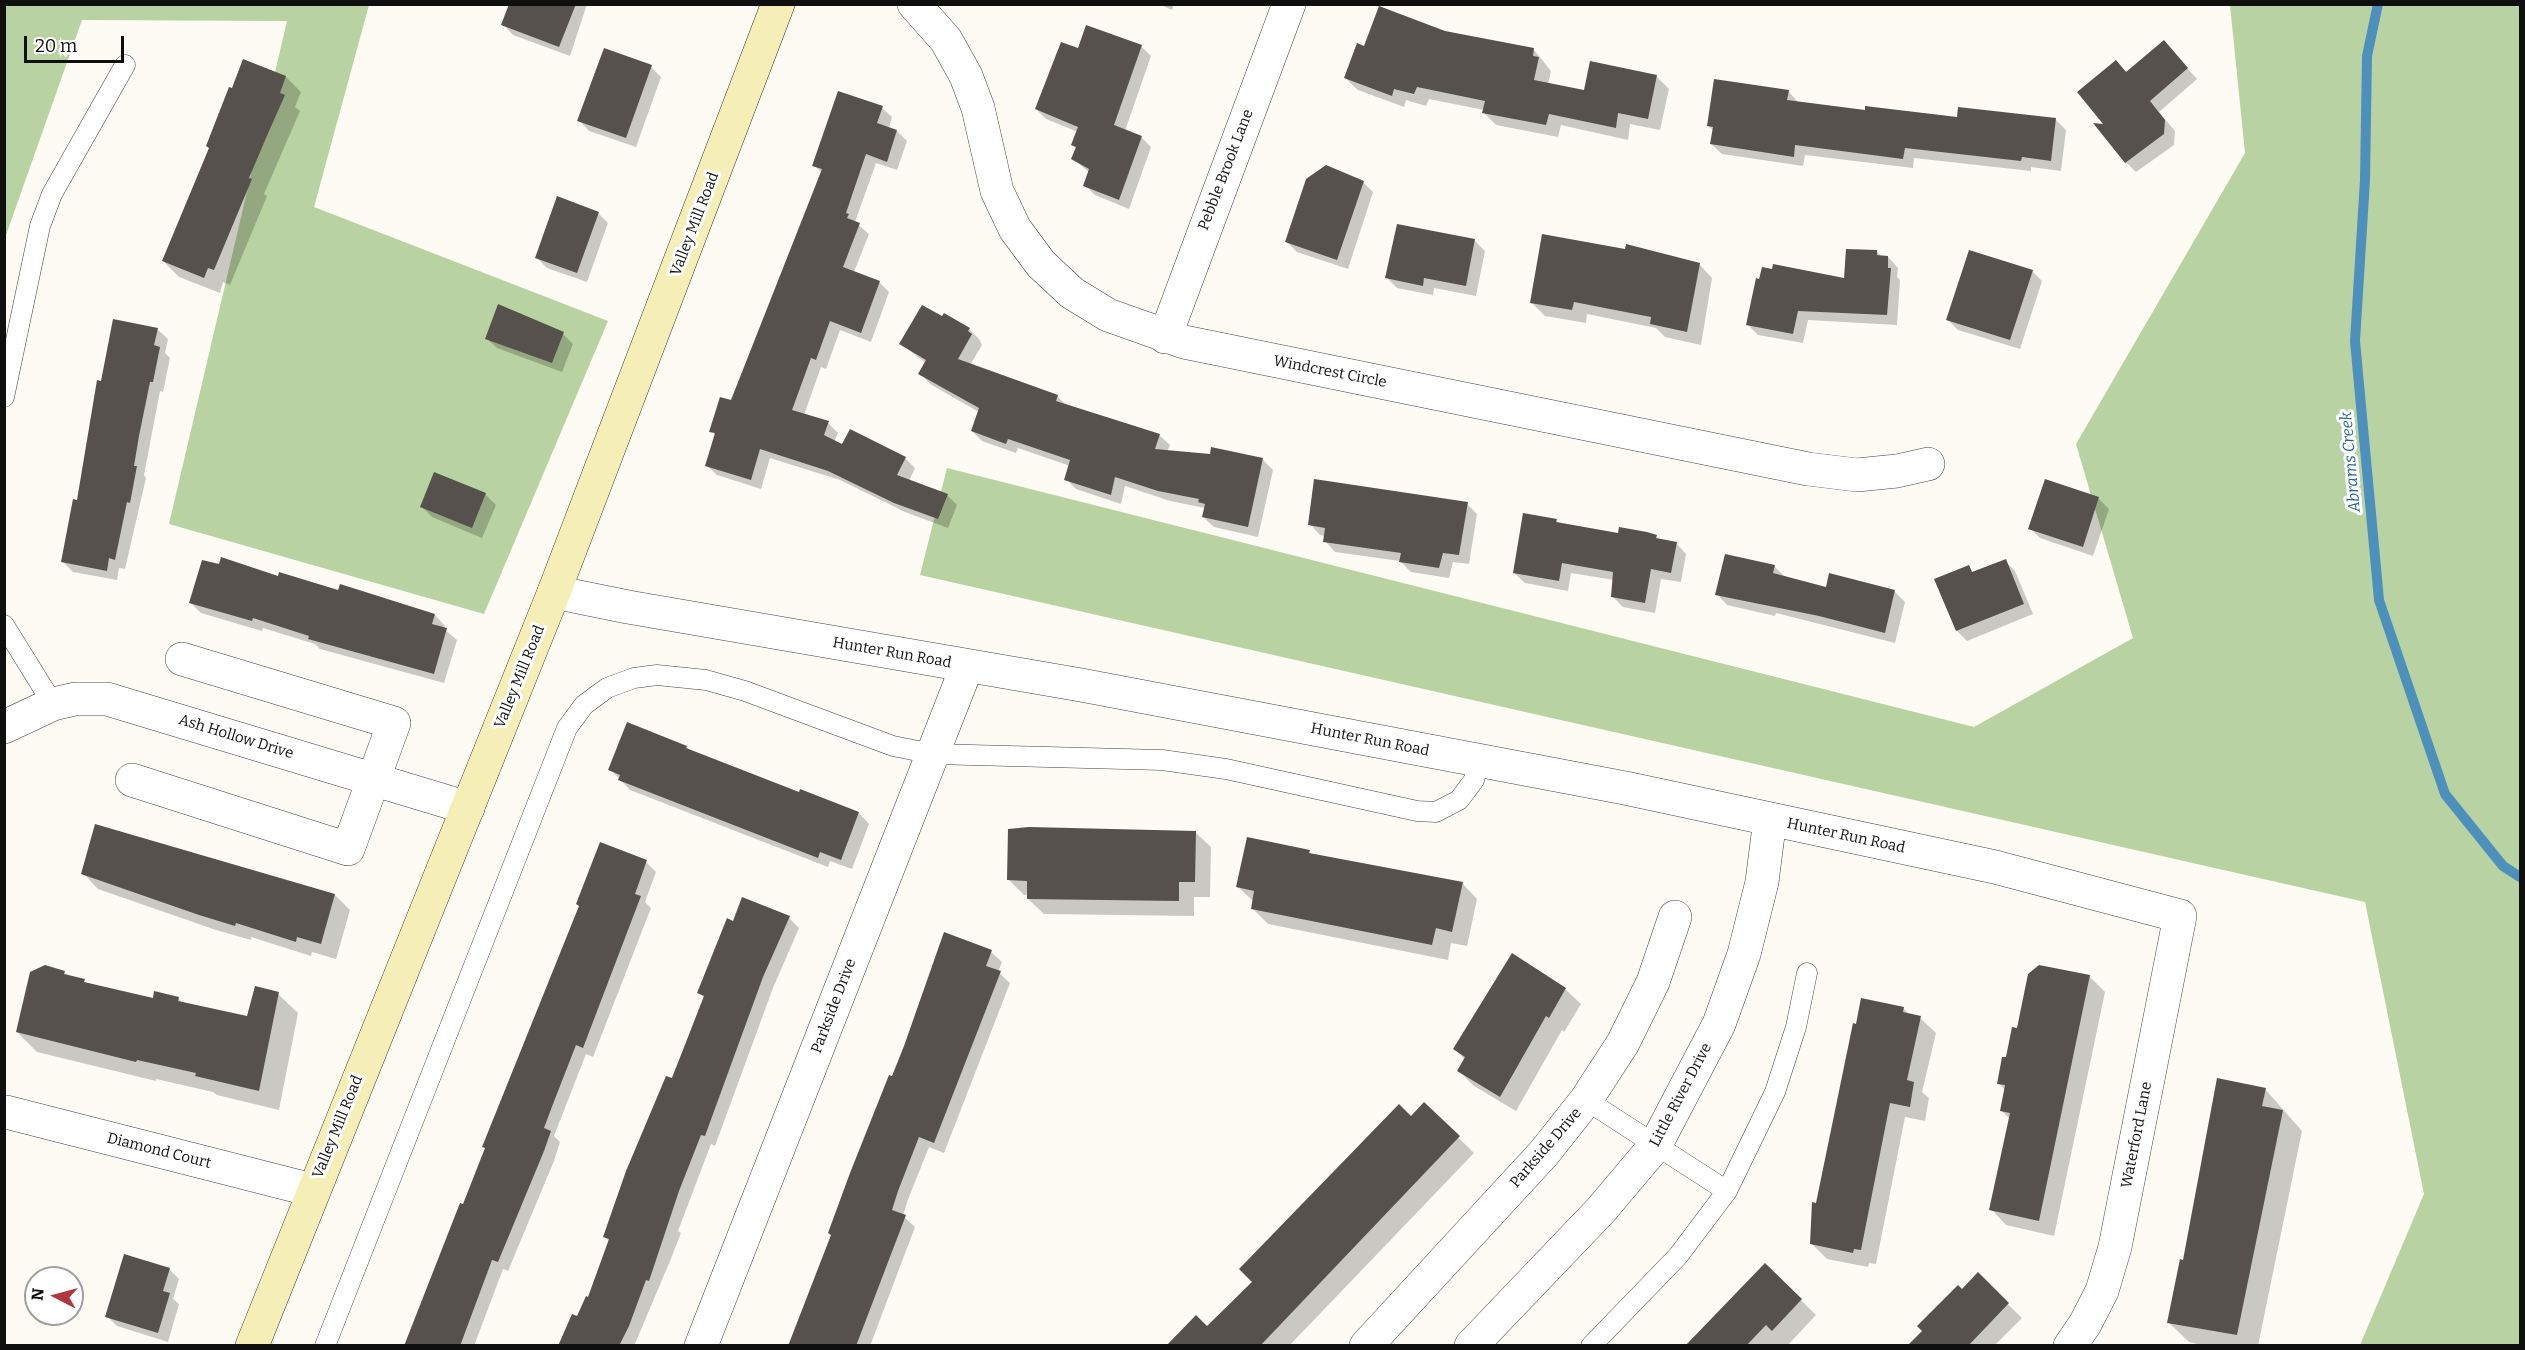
<!DOCTYPE html>
<html>
<head>
<meta charset="utf-8">
<style>
	body { margin:0 }
	#map { position:relative; width:2525px; height:1350px; overflow:hidden; background:#fdfbf3; font-family:Bitter,serif }
	canvas { display:block }
	.frame { position:absolute; inset:0; border:6px solid #0f0f0f; pointer-events:none }
	.north { position:absolute; left:24px; top:1266px; width:60px; height:60px; box-sizing:border-box; background:#fff; border:2px solid #9f9f9f; border-radius:50%; rotate:276deg; font-size:16px; font-weight:700; line-height:24px; text-align:center; color:#0f0f0f }
	.north::after { content:''; display:block; margin:auto; width:21px; height:27px; background:#ae383e; clip-path:polygon(50% 0,100% 100%,50% 72%,0 100%) }
	.scale { position:absolute; left:24px; top:36px; width:100px; height:27px; box-sizing:border-box; border:3px solid #0f0f0f; border-top:0; padding-left:8px; font-size:18px; line-height:21px; white-space:nowrap; color:#0f0f0f; -webkit-text-stroke:4px #fff; paint-order:stroke }
</style>
</head>
<body>
<div id="map">
<canvas width="2525" height="1350"></canvas>
<div class="frame"></div>
<div class="north">N</div>
<div class="scale">20 m</div>
</div>
<script>
const ctx = document.querySelector('canvas').getContext('2d');
ctx.lineJoin = 'round';
function paint(path, color) { ctx.fillStyle = color; ctx.fill(path, 'evenodd'); }
const toPath = rows => new Path2D(rows.map(r => 'M' + r).join(''));
function trace(path, color, width, dash) { ctx.strokeStyle = color; ctx.lineWidth = width; ctx.lineCap = dash ? 'butt' : 'round'; ctx.setLineDash(dash || []); ctx.stroke(path); }
function write(font, color, halo, rows, align = 'center') {
  ctx.font = font + ' Bitter,serif'; ctx.lineWidth = 6; ctx.setLineDash([]); ctx.textBaseline = 'middle'; ctx.strokeStyle = halo; ctx.fillStyle = color; for (const [text, x, y, turn = 0] of rows) {
    ctx.save(); ctx.translate(x, y); ctx.rotate((+turn || 0) * Math.PI / 180); ctx.textAlign = isNaN(turn) ? turn : align; if (halo) ctx.strokeText(text, 0, 0); ctx.fillText(text, 0, 0); ctx.restore();
  }
}
paint(toPath([
	[5,5,369,5,314,207,608,321,484,614,169,524,287,21,82,20,5,238],
	[2230,5,2520,5,2520,1345,2360,1345,2424,1194,2365,902,920,575,947,468,1974,727,2133,638,2076,444,2245,153]
]), '#b8d3a1');
paint(toPath([
	[510,4,587,4,570,56,513,35,503,24],
	[1159,4,1174,4,1172,10],
	[1444,32,1534,50,1551,71,1548,84,1585,91,1656,76,1669,89,1660,130,1630,124,1628,140,1561,125,1558,137,1496,125,1484,113,1484,110,1429,99,1426,106,1406,100,1404,107,1358,90,1345,78,1365,48],
	[2164,42,2197,79,2159,112,2175,131,2174,145,2136,172,2126,162,2107,126,2116,62,2127,73],
	[1141,46,1151,56,1125,131,1141,137,1151,147,1129,209,1095,195,1085,185,1090,173,1073,159,1077,149,1072,145,1078,132,1046,119,1036,109,1079,50],
	[651,67,661,77,636,147,589,131,579,120],
	[286,77,301,92,295,107,300,111,264,194,267,196,230,285,223,282,220,293,179,277,163,261,233,90],
	[1788,91,1798,102,1866,112,1959,119,2056,120,2066,130,2061,171,2031,167,2031,171,1914,158,1913,168,1805,155,1803,166,1722,154,1711,144,1714,131,1708,126],
	[882,108,892,117,889,128,897,131,907,141,897,170,876,163,855,222,869,234,854,272,879,282,889,292,871,342,840,330,826,369,821,367,804,415,828,423,838,433,834,442,843,446,905,458,915,468,909,481,947,495,957,505,948,528,905,512,840,480,770,458,761,489,717,475,707,466,716,436,711,431,732,402,822,173,814,165],
	[1363,182,1373,192,1348,269,1297,252,1287,242],
	[598,213,608,223,587,282,547,268,537,258],
	[1474,240,1485,251,1476,296,1434,288,1433,295,1397,288,1387,278],
	[1877,252,1882,257,1888,257,1898,268,1897,277,1900,280,1897,325,1808,320,1803,343,1758,335,1748,325,1845,280],
	[1699,264,1712,278,1701,345,1665,337,1656,328,1587,314,1586,323,1545,316,1531,302],
	[2032,271,2042,281,2020,349,1958,330,1948,320],
	[945,315,969,329,979,339,982,345,970,365,1057,396,1067,406,1159,435,1170,445,1167,452,1211,456,1213,449,1263,460,1273,470,1258,537,1214,527,1203,517,1205,508,1170,501,1125,486,1121,504,1076,489,1066,479,1070,466,1018,448,1016,453,982,441,972,431,979,412,930,384,920,373,926,363,901,344],
	[157,329,168,339,165,353,170,358,163,392,160,391,144,475,146,478,125,569,119,568,117,580,73,572,63,562,78,502,102,382],
	[563,334,573,344,562,372,497,348,486,338],
	[2046,480,2099,499,2109,509,2093,556,2040,538,2030,528],
	[485,494,496,505,482,538,432,517,422,507],
	[1467,504,1477,514,1469,564,1453,562,1449,578,1411,572,1400,561,1335,552,1325,541,1325,536,1320,535,1310,524],
	[1556,520,1560,524,1619,534,1656,536,1660,541,1676,543,1686,554,1681,582,1661,579,1655,613,1623,607,1613,597,1614,580,1571,573,1568,591,1525,583,1514,573],
	[2005,561,2015,571,2033,614,1967,641,1957,631,1968,567,1974,573],
	[1774,566,1784,576,1827,589,1895,592,1905,602,1895,643,1776,613,1775,616,1727,605,1717,594],
	[279,577,339,592,341,586,435,615,445,626,444,629,457,640,444,683,320,649,315,644,263,628,262,631,201,613,191,603],
	[686,747,692,752,800,794,801,791,859,813,869,824,852,869,830,861,828,867,630,790,610,769],
	[1195,832,1211,847,1210,897,1194,897,1194,916,1044,914,1028,899,1028,895,1024,895,1009,880],
	[1309,852,1312,855,1462,883,1477,899,1467,946,1451,943,1448,960,1268,924,1252,908,1254,902,1238,887],
	[646,862,656,872,645,902,651,908,593,1057,586,1054,554,1136,560,1142,554,1161,508,1271,503,1269,474,1346,406,1346,486,1149],
	[83,873,335,895,350,910,336,959,312,952,311,956,251,937,251,940,216,930,98,889],
	[789,918,799,928,773,988,715,1146,711,1144,678,1231,681,1233,670,1261,634,1346,561,1346,589,1299,610,1242,605,1237,705,998,699,993,734,922],
	[991,952,1002,962,998,972,1010,983,944,1153,929,1147,907,1202,903,1216,915,1227,870,1346,790,1346,893,1078],
	[64,973,87,984,154,1000,178,998,184,1004,248,1018,278,994,298,1013,279,1110,217,1095,213,1092,156,1079,156,1081,37,1052,17,1032],
	[2089,976,2105,992,2054,1236,2006,1225,1991,1209,2010,1119,2002,1111,2006,1091,1999,1083,2013,1029,2018,1030],
	[1565,989,1581,1004,1564,1032,1562,1030,1516,1111,1474,1086,1459,1071,1465,1060,1455,1049],
	[1903,1008,1910,1015,1920,1018,1936,1033,1922,1092,1929,1098,1925,1121,1905,1117,1876,1264,1869,1263,1868,1267,1827,1259,1812,1244,1817,1205],
	[2265,1089,2302,1131,2258,1346,2206,1346,2189,1342,2168,1322,2185,1262],
	[1424,1104,1474,1153,1289,1346,1169,1346,1207,1328],
	[1765,1265,1816,1315,1787,1346,1687,1346],
	[169,1269,179,1279,173,1299,179,1304,168,1342,117,1326,107,1316],
	[1978,1275,2022,1318,1994,1346,1910,1346]
]), '#0003');
trace(toPath([
	[2378,4,2367,56,2365,180,2355,341,2379,600,2445,794,2503,866,2520,877]
]), '#4e90bc', 10);
paint(toPath([
	[509,4,576,4,559,47,501,25],
	[1379,6,1445,31,1534,48,1533,56,1539,57,1534,80,1584,90,1590,61,1657,75,1648,119,1618,113,1616,128,1549,114,1546,125,1482,113,1485,101,1417,87,1414,94,1394,89,1392,96,1344,78,1357,43,1364,46],
	[1086,25,1142,45,1114,125,1142,136,1119,200,1083,186,1089,169,1071,159,1076,147,1071,145,1078,127,1035,109,1061,42,1078,48],
	[2164,40,2188,68,2150,101,2165,120,2164,134,2125,163,2093,123,2103,124,2077,92,2116,60,2126,72],
	[604,48,652,65,626,138,577,121],
	[243,59,286,76,280,93,285,95,266,138,249,178,252,179,214,270,208,268,204,278,162,261,209,148,206,146,229,87,232,88],
	[1714,79,1789,90,1787,100,1865,110,1865,106,1957,117,1958,107,2056,118,2051,161,2022,157,2021,161,1905,148,1903,159,1795,145,1794,157,1710,144,1713,127,1707,126],
	[838,91,883,106,877,123,897,130,887,162,866,154,846,213,849,214,847,218,860,223,843,267,880,281,861,333,830,321,816,360,811,358,792,410,829,421,824,435,842,444,850,429,906,457,897,475,948,494,938,519,894,503,828,471,760,449,751,480,705,466,715,433,709,432,720,397,731,400,822,169,812,166],
	[1326,165,1364,181,1337,260,1285,242,1306,179],
	[557,196,599,212,577,273,535,258],
	[1397,224,1475,239,1466,286,1424,278,1423,286,1385,278],
	[1542,234,1625,249,1626,244,1700,263,1687,332,1650,324,1651,317,1574,302,1572,310,1530,303],
	[1846,249,1877,250,1877,255,1888,256,1888,268,1891,268,1887,315,1798,311,1793,334,1746,325,1756,278,1759,279,1762,267,1772,269,1773,264,1844,278],
	[1969,250,2033,270,2010,340,1946,320],
	[498,304,564,332,552,363,485,339],
	[922,305,942,316,944,313,970,328,968,331,972,334,958,359,1058,395,1056,401,1160,434,1155,449,1210,454,1211,447,1263,458,1248,527,1202,517,1205,504,1198,502,1199,499,1158,491,1115,477,1111,495,1064,480,1070,460,1008,439,1006,444,971,431,979,408,918,374,926,360,899,344],
	[113,319,158,328,154,345,160,347,153,382,150,382,139,436,134,466,137,466,130,503,127,502,115,560,109,558,107,571,61,562,73,499,77,500,97,380,101,381],
	[434,472,486,493,472,528,420,507],
	[1314,479,1468,502,1459,555,1443,553,1439,568,1399,562,1401,553,1323,542,1325,528,1308,525],
	[2045,479,2099,497,2083,547,2028,529],
	[1523,513,1557,519,1556,522,1618,533,1619,527,1647,532,1657,535,1656,538,1677,542,1671,573,1651,569,1645,603,1611,597,1613,572,1562,563,1559,581,1513,573],
	[1725,554,1775,565,1773,573,1826,587,1829,573,1895,590,1885,633,1819,616,1715,595],
	[221,557,278,576,279,572,338,590,340,584,435,614,432,624,447,628,434,674,308,639,309,636,253,618,252,621,189,603,202,560,219,564],
	[2006,559,2024,604,1956,631,1934,579,1969,565,1972,572],
	[627,722,687,746,686,748,799,792,800,789,859,812,841,860,820,852,818,858,618,780,620,775,608,770],
	[95,824,335,894,321,944,297,937,296,942,236,923,235,926,199,915,81,874],
	[1029,827,1196,831,1195,882,1179,882,1179,901,1027,899,1027,881,1007,880,1008,829],
	[1247,837,1310,850,1309,853,1463,882,1452,932,1436,928,1432,945,1251,909,1254,891,1236,887],
	[600,842,647,860,635,894,641,896,583,1048,576,1045,553,1104,544,1128,551,1131,544,1151,498,1262,492,1260,460,1346,404,1346,460,1203,463,1204,485,1148,482,1147,579,906,576,904],
	[742,897,790,916,763,977,705,1136,701,1135,679,1191,649,1281,646,1280,629,1326,619,1346,558,1346,572,1314,577,1316,586,1296,588,1297,609,1239,603,1237,626,1171,666,1076,672,1078,704,996,697,993,727,918,733,921],
	[944,932,992,950,986,966,1001,971,934,1143,919,1137,898,1191,892,1210,906,1215,856,1346,788,1346,831,1235,828,1233,850,1173,889,1075,892,1076,904,1046],
	[1512,953,1566,988,1549,1018,1546,1016,1500,1097,1457,1071,1465,1057,1453,1049],
	[45,965,65,971,64,974,85,979,84,982,153,998,154,991,179,997,178,1001,247,1016,255,986,279,992,259,1091,195,1076,196,1073,137,1060,136,1062,16,1032,30,972],
	[2039,965,2090,975,2039,1221,1989,1210,2010,1113,2000,1111,2005,1085,1997,1084,2002,1057,2006,1057,2012,1027,2017,1028,2028,974],
	[1861,998,1904,1007,1903,1012,1921,1016,1907,1080,1914,1082,1910,1107,1890,1103,1861,1250,1854,1249,1853,1253,1810,1244,1812,1202,1816,1203,1853,1023,1856,1024],
	[2217,1078,2266,1088,2262,1106,2283,1110,2237,1335,2167,1323,2180,1259,2183,1260],
	[1424,1102,1460,1136,1260,1346,1166,1346,1196,1315,1207,1326,1252,1282,1239,1269,1399,1104,1411,1116],
	[124,1254,170,1268,163,1291,170,1293,158,1333,105,1317],
	[1765,1263,1802,1299,1772,1331,1766,1325,1746,1346,1685,1346],
	[1978,1272,2009,1303,1968,1346,1907,1346,1922,1331,1917,1326,1958,1285,1962,1289]
]), '#56514d');
const lane = toPath([
	[4,397,40,226,52,194,125,65],
	[4,625,53,704],
	[1586,1100,1727,1191],
	[325,1346,567,728,584,705,607,688,634,678,657,675,706,680,745,691,893,746,933,754,1162,760,1226,769,1417,811,1436,812,1459,800,1474,780,1479,761],
	[1591,1346,1678,1256,1727,1191,1775,1092,1796,1027,1807,973]
]);
const street = toPath([
	[914,4,946,40,966,76,978,108,997,191,1015,229,1041,264,1072,293,1108,315,1184,342,1808,469,1857,475,1897,471,1928,464],
	[1165,337,1289,4],
	[554,592,628,607,1081,685,1625,788,1995,867,2180,916,2115,1247,2102,1291,2085,1324,2070,1346],
	[4,727,53,704,75,699,107,699,468,808],
	[132,780,348,849,394,723,182,659],
	[6,1112,312,1190],
	[701,1346,967,666],
	[1366,1346,1544,1153,1586,1100,1623,1043,1653,982,1675,917],
	[1471,1346,1601,1210,1655,1146,1719,1024,1744,954,1762,882,1770,819]
]);
const secondary = toPath([
	[252,1346,554,592,778,4]
]);
trace(lane, '#424242', 21);
trace(street, '#424242', 34);
trace(secondary, '#313131', 34);
trace(lane, '#fff', 20);
trace(street, '#fff', 33);
trace(secondary, '#f5eeb6', 33);
write('15px', '#0f0f0f', '#fff', [
	["Pebble Brook Lane",1226,170,-69],
	["Valley Mill Road",695,224,-69],
	["Windcrest Circle",1330,372,11],
	["Hunter Run Road",892,653,10],
	["Valley Mill Road",520,677,-68],
	["Ash Hollow Drive",236,737,17],
	["Hunter Run Road",1370,740,11],
	["Hunter Run Road",1846,836,12],
	["Parkside Drive",834,1006,-69],
	["Little River Drive",1681,1095,-62],
	["Valley Mill Road",338,1127,-68],
	["Waterford Lane",2137,1135,-79],
	["Parkside Drive",1546,1148,-49],
	["Diamond Court",159,1151,14]
]);
write('italic 16px', '#286392', '#fff', [
	["Abrams Creek",2351,462,-95]
]);
</script>
</body>
</html>
